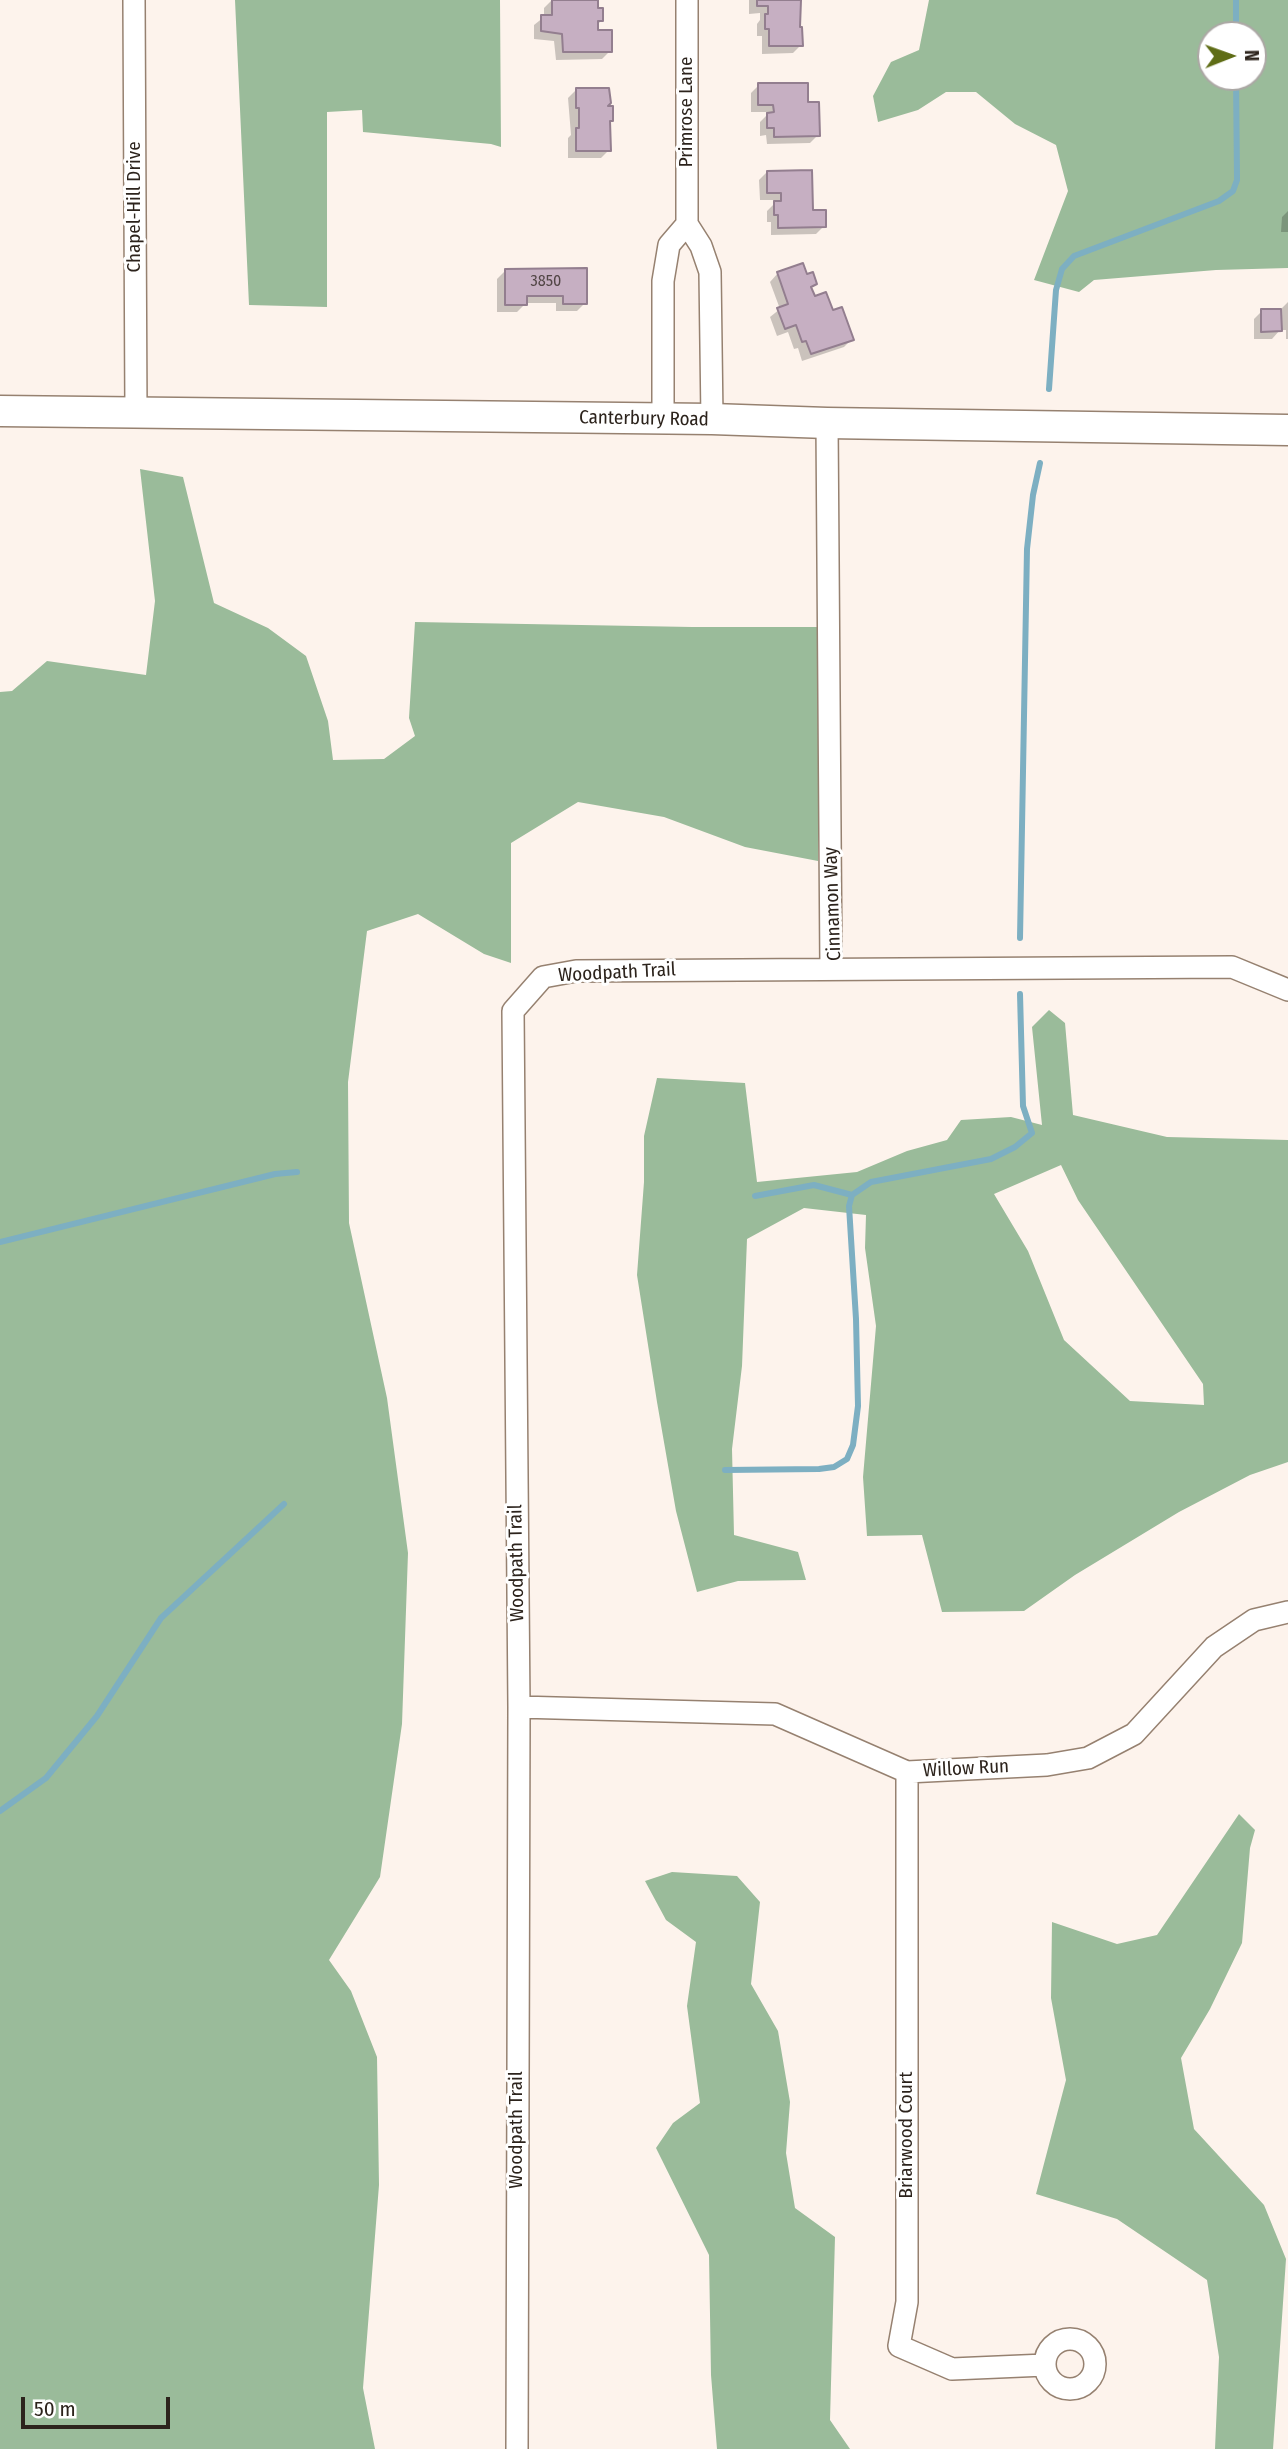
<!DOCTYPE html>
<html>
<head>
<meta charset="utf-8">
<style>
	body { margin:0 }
	#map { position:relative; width:1288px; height:2449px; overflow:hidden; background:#fdf3ec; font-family:"Fira Sans Condensed",sans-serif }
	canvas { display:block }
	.north { position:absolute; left:1197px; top:21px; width:70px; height:70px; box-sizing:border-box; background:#fff; border:2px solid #aba7a4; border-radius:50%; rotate:89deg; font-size:19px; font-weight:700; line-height:28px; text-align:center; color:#2c231c }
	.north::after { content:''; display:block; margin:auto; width:24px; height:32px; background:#5f6d16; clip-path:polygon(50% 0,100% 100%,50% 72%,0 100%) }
	.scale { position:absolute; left:21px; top:2397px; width:149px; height:32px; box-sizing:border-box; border:4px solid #2c231c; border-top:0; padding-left:9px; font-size:21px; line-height:24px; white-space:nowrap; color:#2c231c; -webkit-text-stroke:5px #fff; paint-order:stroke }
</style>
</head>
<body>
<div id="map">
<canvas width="1288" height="2449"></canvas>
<div class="north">N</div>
<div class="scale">50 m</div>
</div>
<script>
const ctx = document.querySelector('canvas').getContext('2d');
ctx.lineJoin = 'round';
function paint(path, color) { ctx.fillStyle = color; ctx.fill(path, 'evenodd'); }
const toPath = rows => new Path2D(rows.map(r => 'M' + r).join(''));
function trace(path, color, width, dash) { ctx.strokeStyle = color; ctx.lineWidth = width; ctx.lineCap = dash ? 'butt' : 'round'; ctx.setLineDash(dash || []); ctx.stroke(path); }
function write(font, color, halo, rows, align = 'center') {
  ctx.font = font + ' "Fira Sans Condensed",sans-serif'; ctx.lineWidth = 6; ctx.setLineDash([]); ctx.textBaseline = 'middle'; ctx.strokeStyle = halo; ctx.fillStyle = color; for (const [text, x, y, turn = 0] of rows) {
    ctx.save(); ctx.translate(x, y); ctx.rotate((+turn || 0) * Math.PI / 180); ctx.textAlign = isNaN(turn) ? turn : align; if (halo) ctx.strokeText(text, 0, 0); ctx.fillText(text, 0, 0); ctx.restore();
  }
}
paint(toPath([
	[235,0,500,0,501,147,491,144,363,132,362,110,327,112,327,307,249,305],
	[929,0,1288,0,1288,268,1216,270,1094,280,1079,292,1034,280,1068,191,1056,145,1015,124,976,92,946,92,918,110,878,122,873,96,891,62,919,50],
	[1211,35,1253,35,1253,77,1211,77],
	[140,469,183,477,214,603,268,628,306,656,328,721,333,760,384,759,415,736,409,718,415,622,692,627,818,627,818,861,745,847,664,817,578,802,511,843,511,963,484,954,418,914,367,931,348,1082,349,1223,387,1398,408,1553,402,1724,380,1877,329,1960,351,1991,377,2057,379,2185,363,2388,375,2449,0,2449,0,692,12,691,47,661,146,675,155,601],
	[1049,1010,1065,1023,1073,1115,1167,1137,1288,1140,1288,1462,1250,1475,1179,1512,1075,1575,1024,1611,942,1612,922,1535,867,1536,863,1477,876,1326,865,1248,866,1215,804,1208,747,1239,742,1366,732,1449,734,1535,798,1552,806,1580,738,1581,697,1592,676,1511,657,1402,637,1275,644,1182,644,1136,657,1078,745,1083,757,1182,857,1172,907,1151,947,1140,961,1120,1011,1117,1042,1125,1032,1027],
	[1061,1165,1078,1200,1203,1384,1204,1405,1130,1401,1064,1340,1028,1251,994,1194],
	[1239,1814,1255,1830,1250,1848,1242,1943,1210,2009,1181,2058,1194,2129,1264,2205,1286,2259,1273,2449,1215,2449,1219,2357,1207,2280,1117,2219,1036,2194,1066,2080,1051,1998,1052,1922,1117,1944,1157,1935],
	[672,1872,737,1876,760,1902,751,1984,778,2031,790,2102,786,2153,795,2208,835,2237,830,2420,850,2449,717,2449,711,2375,709,2255,656,2148,673,2123,700,2103,687,2006,696,1942,666,1920,645,1881]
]), '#9abb9a');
paint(toPath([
	[552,0,597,0,597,9,602,20,597,25,597,32,610,51,602,59,556,60,554,41,534,39,534,25,544,17,544,8],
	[749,0,799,0,798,29,801,45,793,53,762,54,762,36,757,36,757,24,760,20,760,13,749,14],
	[759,85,807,104,818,135,810,143,767,144,766,135,760,136,760,122,766,116,766,112,751,112,751,93],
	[576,90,604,107,612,120,608,124,609,150,601,158,568,158,568,138,571,135,568,98],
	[767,172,824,226,816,234,771,235,771,222,767,222,767,211,774,204,773,200,760,200,759,180],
	[1288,211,1288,232,1281,232,1282,217],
	[505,271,585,303,577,311,556,311,556,303,526,303,517,312,497,312,497,279],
	[778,273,806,276,815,284,810,289,814,298,852,339,844,347,802,361,798,348,794,349,788,332,777,336,770,317,780,309,770,282],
	[1288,302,1288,339,1286,339,1286,330,1280,330,1272,339,1254,339,1254,319,1262,311,1279,311]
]), '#0003');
trace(toPath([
	[1236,0,1236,35],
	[1049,389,1056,290,1062,269,1074,256,1219,201,1233,191,1237,180,1236,77],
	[1020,938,1027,549,1033,495,1040,463],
	[755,1196,814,1185,852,1195],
	[0,1242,275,1174,297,1172],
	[725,1470,819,1469,834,1467,847,1459,853,1445,858,1406,856,1319,849,1206,852,1195,871,1182,991,1159,1015,1147,1032,1133,1023,1106,1020,994],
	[0,1811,46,1778,97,1716,161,1618,284,1504]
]), '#7dafc2', 6);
const building = toPath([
	[552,0,598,0,598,8,603,8,603,21,598,21,598,30,612,30,612,52,563,52,562,34,541,31,541,15,552,15,552,0],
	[757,0,801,0,800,27,802,27,803,46,769,46,769,29,765,29,765,14,768,14,768,6,757,6,757,0],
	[758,83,808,83,808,102,819,102,820,136,774,137,774,128,767,128,767,113,774,112,773,105,758,105,758,83],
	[576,88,609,88,611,103,608,106,613,106,613,121,610,121,611,151,576,151,576,128,579,128,579,108,576,108,576,88],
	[812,170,813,210,826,210,826,227,778,228,778,215,774,215,774,201,781,201,781,193,767,193,767,171,812,170],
	[803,263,807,274,813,272,817,284,811,287,815,296,826,292,833,310,842,307,854,340,811,354,806,341,802,342,796,325,785,329,777,308,788,304,777,272,803,263],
	[587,268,587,304,563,304,563,296,527,296,527,305,505,305,505,269,587,268],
	[1261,309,1281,309,1282,331,1261,332,1261,309]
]);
paint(building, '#c6afc2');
trace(building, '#937e8f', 2);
const street = toPath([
	[134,0,136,413],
	[687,0,687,224,701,246,710,272,712,419],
	[663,419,663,281,669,245,687,224],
	[827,423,831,968],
	[519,1707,775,1714,907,1772,1047,1765,1088,1758,1134,1734,1214,1647,1254,1620,1288,1612],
	[907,1772,907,2302,899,2346,952,2369,1045,2365],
	'1045 2364a25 25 0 1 1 50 0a25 25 0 1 1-50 0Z',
	[517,2449,519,1707,513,1011,543,977,576,971,1232,967,1288,990]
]);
const secondary = toPath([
	[0,411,712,419,827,423,1288,430]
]);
trace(street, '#968170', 24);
trace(secondary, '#968170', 33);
trace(street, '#fff', 21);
trace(secondary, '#fff', 30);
write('16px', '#524646', null, [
	["3850",546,282]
]);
write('19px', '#2c231c', '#fff', [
	["Primrose Lane",687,112,-90],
	["Chapel-Hill Drive",135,207,-90],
	["Canterbury Road",644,419,1],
	["Cinnamon Way",833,904,-92],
	["Woodpath Trail",617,973,-3],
	["Woodpath Trail",517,1563,-91],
	["Willow Run",966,1769,-3],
	["Woodpath Trail",517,2130,-90],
	["Briarwood Court",907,2135,-90]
]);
</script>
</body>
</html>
